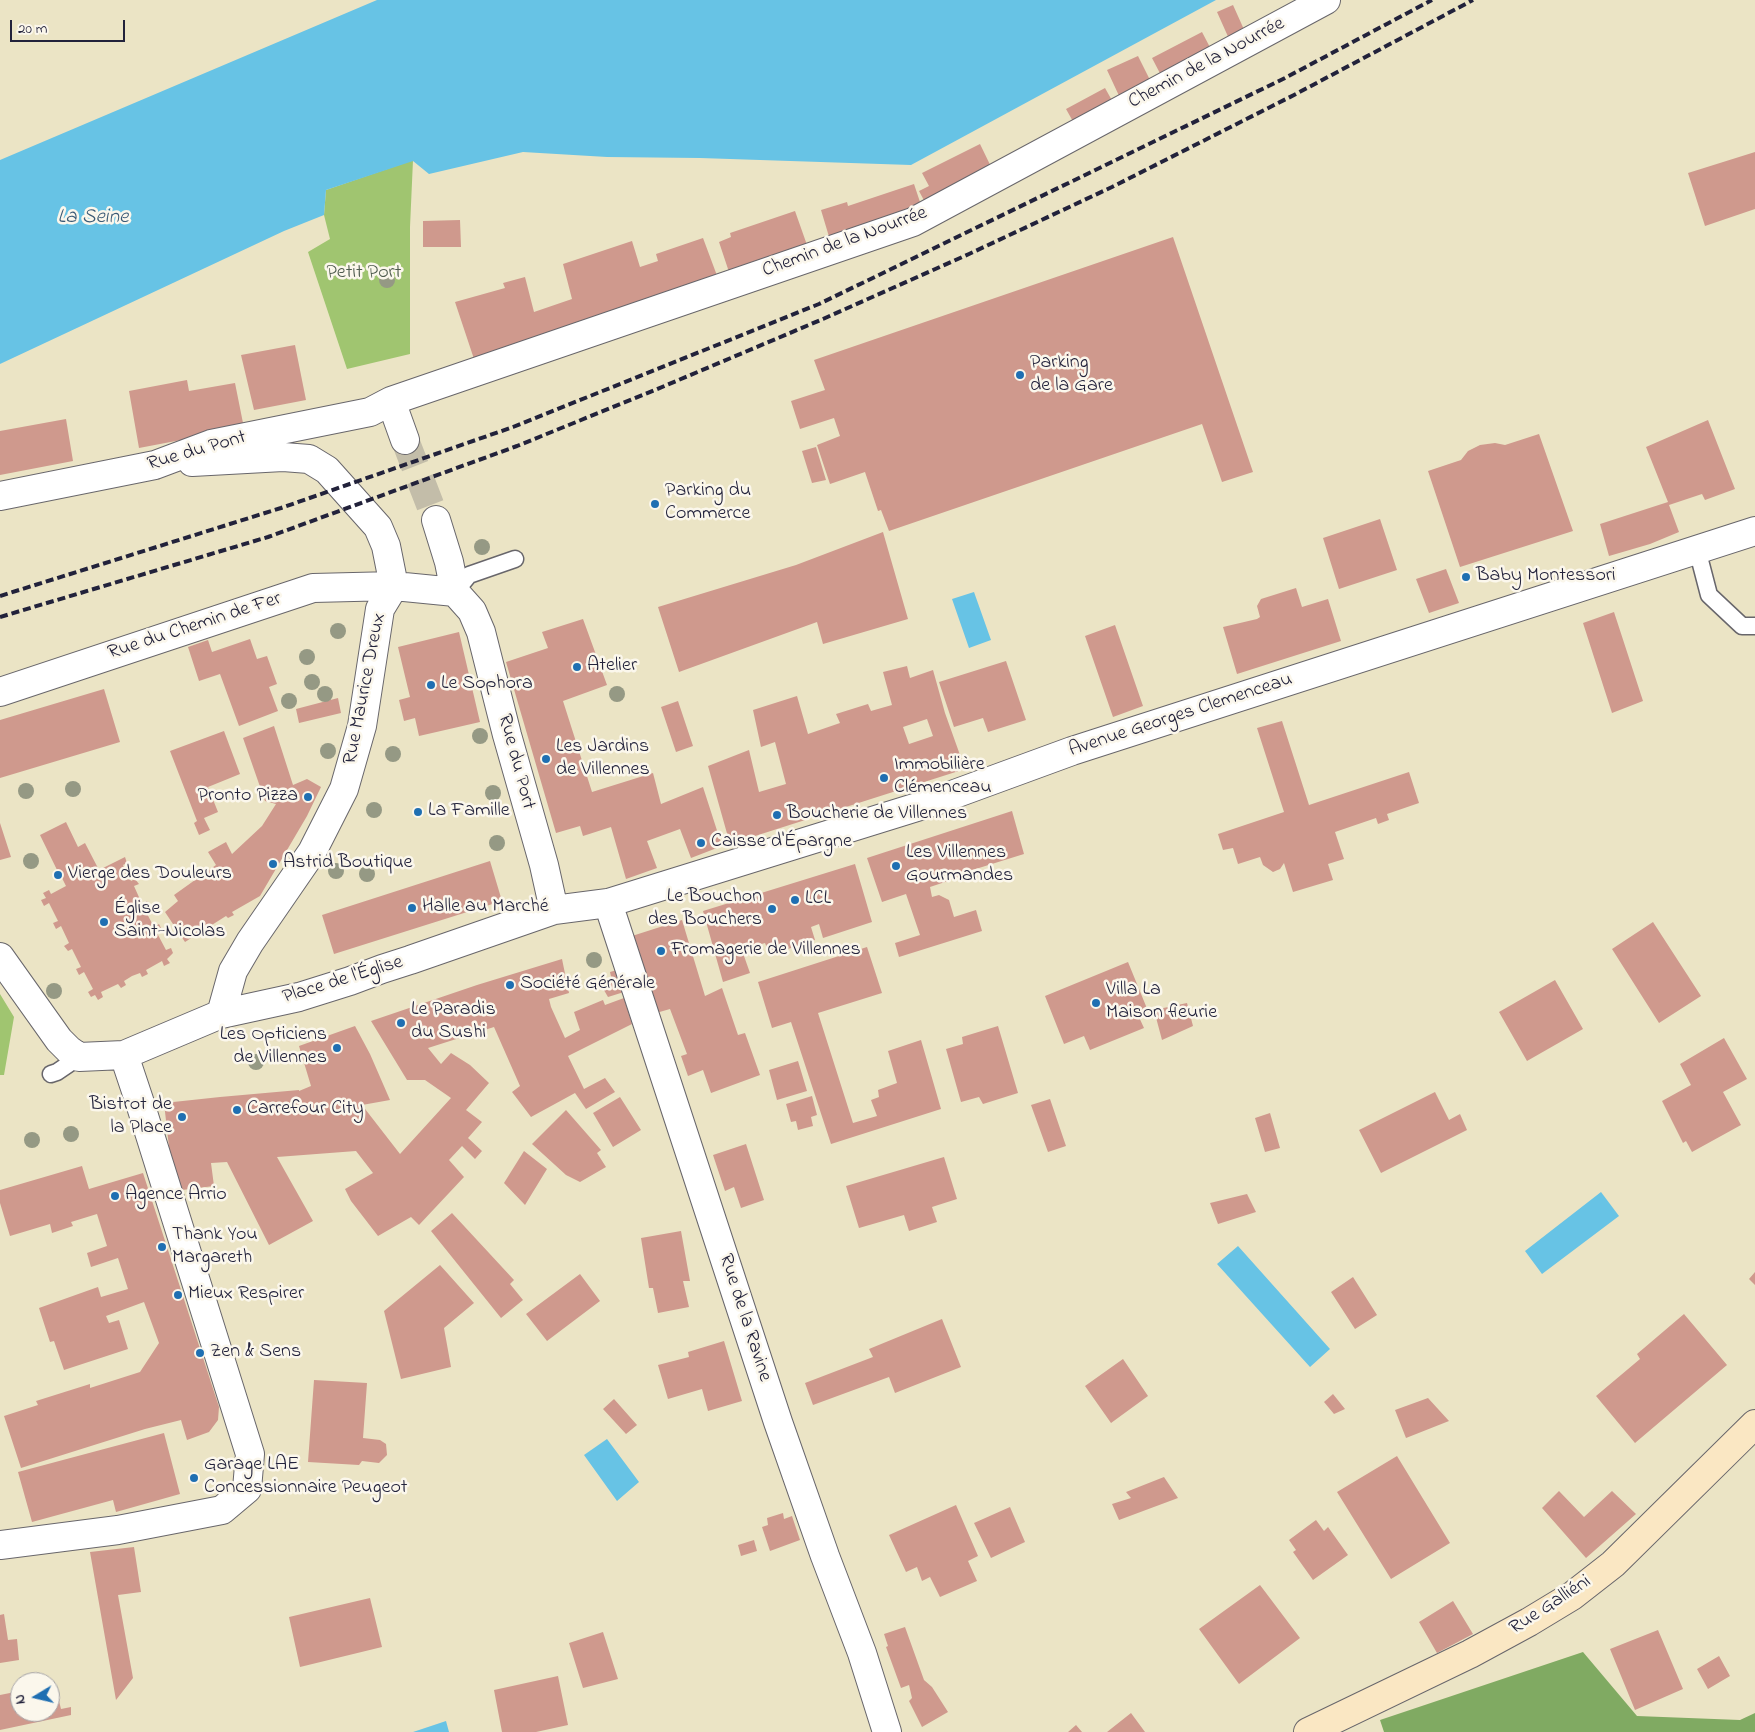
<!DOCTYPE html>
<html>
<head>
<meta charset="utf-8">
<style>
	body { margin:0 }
	#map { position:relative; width:1755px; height:1732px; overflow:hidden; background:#ebe4c5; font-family:"Indie Flower",sans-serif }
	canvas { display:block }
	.north { position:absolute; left:10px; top:1672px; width:50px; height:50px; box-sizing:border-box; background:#fbf7ec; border:1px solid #a4a2a5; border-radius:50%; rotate:261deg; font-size:14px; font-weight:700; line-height:20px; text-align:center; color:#22223b }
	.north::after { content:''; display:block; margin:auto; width:18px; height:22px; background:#1f6fb2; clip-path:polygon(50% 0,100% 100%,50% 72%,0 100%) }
	.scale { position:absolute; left:10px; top:20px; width:115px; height:22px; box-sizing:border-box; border:2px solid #22223b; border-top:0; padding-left:6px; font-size:15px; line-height:18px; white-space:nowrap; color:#22223b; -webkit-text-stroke:4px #fbf7ec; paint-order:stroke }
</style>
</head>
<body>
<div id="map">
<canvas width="1755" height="1732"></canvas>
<div class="north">N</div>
<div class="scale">20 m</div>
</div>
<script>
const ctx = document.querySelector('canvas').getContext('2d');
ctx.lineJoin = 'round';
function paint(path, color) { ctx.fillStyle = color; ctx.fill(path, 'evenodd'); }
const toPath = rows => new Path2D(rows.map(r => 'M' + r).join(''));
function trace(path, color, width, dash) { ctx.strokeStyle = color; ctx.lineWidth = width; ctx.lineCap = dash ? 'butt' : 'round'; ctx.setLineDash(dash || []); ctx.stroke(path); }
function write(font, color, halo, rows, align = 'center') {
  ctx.font = font + ' "Indie Flower",sans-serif'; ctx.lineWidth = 5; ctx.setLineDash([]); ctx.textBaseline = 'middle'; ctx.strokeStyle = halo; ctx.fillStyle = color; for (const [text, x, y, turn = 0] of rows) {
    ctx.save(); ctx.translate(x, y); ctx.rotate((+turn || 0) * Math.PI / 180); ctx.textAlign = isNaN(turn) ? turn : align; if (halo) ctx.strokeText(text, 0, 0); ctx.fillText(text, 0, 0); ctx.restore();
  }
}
paint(toPath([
	[413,160,410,227,410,354,347,369,308,252,330,239,324,215,326,190],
	[0,994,14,1017,4,1075,0,1075]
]), '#a0c570');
paint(toPath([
	[1583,1652,1637,1716,1740,1720,1755,1713,1755,1732,1384,1732,1380,1720]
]), '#80aa62');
paint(toPath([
	[377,0,1216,0,911,165,700,158,607,157,523,152,429,174,413,161,326,190,324,215,284,231,0,364,0,160],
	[974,592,991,640,969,648,952,599],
	[1601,1192,1619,1216,1542,1274,1525,1251],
	[1238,1246,1330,1349,1310,1367,1217,1264],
	[607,1439,639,1482,617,1501,584,1455],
	[446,1721,449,1732,413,1732]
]), '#67c3e5');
paint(toPath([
	[1233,5,1246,34,1230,41,1217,12],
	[1202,32,1214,55,1164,81,1152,58],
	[1138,56,1152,84,1121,100,1107,70],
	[1105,88,1114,104,1075,125,1066,109],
	[980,144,995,175,928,208,919,191,929,186,922,173],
	[1755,152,1755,209,1705,226,1688,173],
	[914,184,922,208,830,240,821,210,847,202,848,206],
	[795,211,807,245,730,275,719,242,731,237,730,233],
	[460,220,461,247,423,247,423,221],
	[1173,237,1253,472,1222,482,1202,424,889,531,881,510,878,511,865,472,830,484,817,445,840,436,834,418,800,429,791,401,825,390,814,360],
	[703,238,719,281,475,362,455,302,505,288,503,283,525,277,534,312,572,299,563,264,632,241,640,267,658,261,656,254],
	[295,345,306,400,254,410,241,355],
	[187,380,189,391,235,383,244,428,139,448,129,391],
	[66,419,73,461,0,475,0,431],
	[1708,420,1735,489,1705,500,1702,494,1669,505,1679,532,1650,544,1609,556,1600,524,1668,502,1646,447],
	[1539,434,1573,531,1460,567,1428,471,1461,460,1468,451,1480,445,1495,443,1505,445],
	[816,447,826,480,812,483,802,451],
	[1380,519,1397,570,1339,589,1323,538],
	[883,532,908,619,823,644,817,622,679,672,658,607,796,565],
	[1446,569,1459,603,1429,613,1416,579],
	[1296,588,1302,607,1328,599,1341,641,1237,674,1223,627,1257,619,1260,617,1257,606,1261,599],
	[1614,612,1643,701,1612,713,1583,623],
	[583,619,607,685,563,701,592,792,653,773,661,804,703,787,722,846,691,858,680,829,647,841,657,868,626,879,611,827,583,836,580,826,556,833,506,662,548,648,542,632],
	[1115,625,1143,706,1113,717,1085,636],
	[459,632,480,722,419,736,415,718,404,721,399,700,410,697,398,647],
	[250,639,257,659,267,656,277,684,269,687,278,711,239,726,220,674,199,681,188,647,208,640,212,652],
	[1006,661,1026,720,988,732,983,718,954,727,939,682],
	[907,666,910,678,933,670,945,713,965,769,730,844,708,766,749,750,759,792,786,784,775,742,761,747,753,710,797,696,808,734,840,723,836,714,868,704,871,711,892,705,883,672],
	[927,719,933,736,909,744,903,727],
	[104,689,120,742,0,778,0,720],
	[338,698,341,713,299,723,296,709],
	[678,701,693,746,676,752,661,707],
	[1282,721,1309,805,1409,772,1419,803,1387,814,1389,820,1378,824,1376,818,1335,832,1344,859,1328,864,1333,880,1293,892,1284,863,1280,869,1273,872,1263,865,1260,857,1238,864,1233,848,1223,850,1218,834,1284,812,1257,728],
	[274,726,293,785,307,779,321,787,307,816,260,896,232,912,234,915,228,918,226,916,185,942,165,912,178,901,174,895,216,865,208,852,226,842,232,854,262,826,276,804,265,801,243,738],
	[224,731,240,774,208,787,218,812,204,818,210,830,199,835,194,823,197,821,170,751],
	[1012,811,1024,854,966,872,966,875,930,887,932,897,939,895,949,900,954,917,976,910,982,931,899,957,895,943,920,935,906,894,882,902,867,858],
	[66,822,78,847,85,843,99,870,125,857,127,863,123,865,131,881,135,879,139,884,134,886,142,904,147,901,150,907,145,910,154,927,159,924,162,930,157,933,166,950,171,948,173,953,167,959,170,963,164,966,162,961,146,970,148,974,142,977,140,973,132,976,124,981,126,985,121,988,118,984,101,992,103,997,98,1000,95,995,91,997,88,992,93,989,84,972,79,975,76,969,81,967,72,949,68,951,64,946,69,943,61,926,56,929,53,923,58,921,49,903,44,906,41,900,46,898,43,893,49,890,51,894,66,886,61,876,57,878,55,873,58,872,40,835],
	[0,823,11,857,0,860],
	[490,861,502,901,334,954,322,915],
	[855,864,872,922,823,938,819,924,811,927,815,940,770,955,765,943,751,947,753,953,744,956,750,973,723,982,703,911],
	[682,920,705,996,722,988,738,1035,745,1033,760,1075,711,1093,703,1070,688,1076,681,1056,687,1054,670,1009,656,1013,632,936],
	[1653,922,1701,996,1659,1023,1612,949],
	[867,947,882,993,818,1013,853,1123,877,1116,871,1100,879,1097,878,1090,897,1083,888,1051,921,1040,941,1109,831,1144,791,1022,772,1028,758,982],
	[562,959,569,993,549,999,551,1007,565,1038,580,1030,574,1012,603,1000,605,1005,624,998,632,1024,568,1056,584,1089,605,1078,615,1092,586,1109,575,1093,531,1117,512,1092,520,1086,494,1027,428,1048,441,1064,451,1053,470,1065,489,1083,466,1110,482,1122,468,1138,482,1151,475,1159,462,1146,449,1160,464,1177,419,1225,411,1217,378,1236,351,1201,345,1189,373,1173,356,1151,277,1157,313,1221,269,1245,227,1162,211,1163,214,1186,174,1191,164,1103,220,1097,299,1090,299,1091,311,1086,299,1046,355,1026,370,1054,390,1100,362,1105,400,1154,451,1098,425,1080,407,1080,371,1021,477,985],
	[1128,962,1148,1011,1138,1015,1144,1028,1090,1050,1084,1036,1064,1044,1045,996],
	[617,970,624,992,608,997,601,985,612,981,610,972],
	[1555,980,1583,1029,1527,1061,1499,1012],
	[1187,1003,1193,1026,1162,1040,1154,1010],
	[998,1026,1018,1093,983,1104,979,1097,961,1102,946,1049,963,1044,962,1037],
	[1724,1038,1747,1079,1723,1092,1741,1125,1692,1152,1686,1141,1683,1143,1662,1101,1691,1085,1680,1064],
	[798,1061,807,1091,777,1100,769,1070],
	[1435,1092,1449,1120,1460,1114,1467,1130,1381,1173,1359,1130],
	[812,1096,817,1115,811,1117,813,1126,798,1130,796,1121,791,1122,786,1104],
	[620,1097,641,1130,613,1147,593,1113],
	[1050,1099,1066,1146,1048,1152,1031,1105],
	[566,1110,601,1150,597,1153,606,1167,580,1182,566,1175,532,1144],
	[1270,1113,1280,1148,1265,1152,1255,1118],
	[746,1144,764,1200,741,1208,734,1187,725,1191,713,1155],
	[524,1151,547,1169,525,1205,504,1183],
	[944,1157,957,1199,932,1207,937,1222,909,1231,904,1215,859,1228,846,1186],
	[82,1166,89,1189,143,1173,219,1407,218,1420,209,1432,187,1440,181,1420,145,1429,21,1468,4,1416,38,1405,36,1401,90,1384,90,1388,140,1372,159,1343,144,1302,106,1316,109,1323,119,1320,128,1349,64,1370,54,1341,50,1342,39,1308,98,1287,101,1297,128,1289,118,1258,91,1267,87,1253,107,1246,97,1214,71,1222,73,1226,52,1233,50,1224,10,1236,0,1203,0,1190],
	[1247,1194,1256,1212,1218,1224,1210,1203],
	[452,1213,514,1280,510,1284,523,1300,501,1318,431,1231],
	[681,1231,690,1281,683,1281,689,1307,658,1313,653,1288,649,1288,641,1238],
	[440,1265,474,1303,444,1328,451,1367,401,1379,384,1311],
	[1755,1272,1755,1285,1749,1279],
	[580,1274,600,1301,547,1341,526,1314],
	[1353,1277,1377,1315,1355,1329,1331,1292],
	[1684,1314,1727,1365,1635,1443,1596,1396,1640,1359,1637,1354],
	[942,1319,961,1367,895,1393,889,1377,813,1405,805,1383,873,1357,869,1349],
	[724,1341,742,1401,708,1411,702,1389,668,1399,658,1365,689,1357,688,1352],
	[1123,1359,1148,1396,1111,1423,1085,1386],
	[314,1380,367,1383,363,1438,380,1440,386,1444,387,1455,379,1463,362,1461,359,1465,308,1462],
	[1333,1394,1345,1409,1334,1414,1324,1402],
	[1428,1398,1449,1421,1406,1438,1395,1410],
	[614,1399,637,1425,626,1434,603,1409],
	[164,1433,180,1494,116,1512,113,1500,32,1522,18,1472],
	[1397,1456,1450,1543,1391,1579,1337,1492],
	[1164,1477,1178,1498,1119,1520,1112,1504,1131,1498,1126,1492],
	[1559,1491,1584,1517,1612,1491,1636,1514,1586,1558,1542,1508],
	[956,1505,978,1556,968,1561,977,1581,940,1597,930,1577,922,1581,917,1567,906,1572,889,1535],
	[1010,1507,1025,1542,991,1558,974,1523],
	[783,1513,784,1519,792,1516,800,1540,770,1551,762,1527,768,1525,767,1518],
	[1316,1520,1324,1531,1328,1527,1348,1555,1313,1580,1293,1552,1296,1550,1289,1540],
	[754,1540,757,1551,741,1556,738,1545],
	[134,1547,141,1592,118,1595,133,1678,116,1700,90,1552],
	[1260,1585,1300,1638,1239,1684,1199,1629],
	[370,1598,382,1647,300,1667,289,1617],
	[1453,1601,1473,1634,1437,1653,1419,1622],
	[4,1614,8,1640,17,1639,19,1660,0,1663,0,1615],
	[905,1627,924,1680,932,1687,948,1712,922,1727,909,1701,912,1698,909,1685,901,1688,886,1647,888,1646,884,1634],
	[1658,1630,1683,1689,1635,1710,1610,1649],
	[603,1632,618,1679,583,1688,569,1643],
	[1719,1656,1730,1676,1708,1689,1697,1669],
	[558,1676,568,1725,536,1732,502,1732,494,1690],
	[55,1685,61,1709,71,1707,71,1715,0,1730,0,1695,20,1691,20,1712,50,1712,50,1686],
	[1131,1713,1145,1732,1107,1732],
	[1076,1725,1082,1732,1068,1732]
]), '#cf998d');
trace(toPath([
	[405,440,436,520]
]), '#c3bda9', 28, [28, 14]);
const lane = toPath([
	[1697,549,1709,595,1742,626,1755,626],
	[455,592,469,575,515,559],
	[51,1074,57,1072,79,1057]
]);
const street = toPath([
	[391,401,405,440],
	[192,462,283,457,309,459,327,470,378,527,386,546,394,586,380,609,362,726,344,789,312,852,250,942,233,971,221,1014],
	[0,496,155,465,211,444,370,412,391,401,913,222,1326,0],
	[436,520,449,562,455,592],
	[0,692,313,588,394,586,455,592,472,611,481,632,507,735,544,865,554,910],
	[608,903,778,1422,825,1556,862,1653,887,1732],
	[0,957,59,1040,69,1050,79,1057,124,1055,221,1014,299,997,350,981,382,969,410,960,554,910,608,903,930,803,1072,751,1755,531],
	[0,1545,118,1530,222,1510,247,1489,250,1454,139,1100,124,1055]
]);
const secondary = toPath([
	[1308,1732,1470,1654,1529,1622,1572,1596,1613,1564,1755,1424]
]);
trace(lane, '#68666b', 19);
trace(street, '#68666b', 30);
trace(secondary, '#68666b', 30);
trace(lane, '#fff', 16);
trace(street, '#fff', 28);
trace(secondary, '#fae7c3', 28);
trace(toPath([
	[0,596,281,508,513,427,819,304,1285,78,1432,0],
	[0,617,268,537,517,446,655,390,823,319,969,254,1112,187,1294,95,1473,0]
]), '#22223b', 4, [8, 4]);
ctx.fillStyle = '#959984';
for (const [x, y] of [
	[387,280],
	[482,547],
	[338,631],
	[307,657],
	[312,682],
	[325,694],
	[617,694],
	[289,701],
	[480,736],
	[328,751],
	[393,754],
	[73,789],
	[26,791],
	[493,793],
	[374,810],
	[497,843],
	[31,861],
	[336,871],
	[367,874],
	[594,960],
	[54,991],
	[256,1062],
	[71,1134],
	[32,1140]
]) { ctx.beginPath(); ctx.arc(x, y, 8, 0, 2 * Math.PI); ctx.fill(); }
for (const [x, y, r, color] of [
	[1020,375,5,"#1f6fb2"],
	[655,504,5,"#1f6fb2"],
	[1466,577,5,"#1f6fb2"],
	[577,667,5,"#1f6fb2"],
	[431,685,5,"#1f6fb2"],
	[546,759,5,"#1f6fb2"],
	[884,778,5,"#1f6fb2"],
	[308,797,5,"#1f6fb2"],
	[418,812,5,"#1f6fb2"],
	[777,815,5,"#1f6fb2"],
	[701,843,5,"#1f6fb2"],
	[273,864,5,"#1f6fb2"],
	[896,866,5,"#1f6fb2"],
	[58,875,5,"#1f6fb2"],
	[795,900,5,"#1f6fb2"],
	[412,908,5,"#1f6fb2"],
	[772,909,5,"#1f6fb2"],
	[104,922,5,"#1f6fb2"],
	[661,951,5,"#1f6fb2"],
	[510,985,5,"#1f6fb2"],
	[1096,1003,5,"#1f6fb2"],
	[401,1023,5,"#1f6fb2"],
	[337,1048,5,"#1f6fb2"],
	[237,1110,5,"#1f6fb2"],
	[182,1117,5,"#1f6fb2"],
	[115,1196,5,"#1f6fb2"],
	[162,1247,5,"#1f6fb2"],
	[178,1295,5,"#1f6fb2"],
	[200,1353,5,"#1f6fb2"],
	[194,1478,5,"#1f6fb2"]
]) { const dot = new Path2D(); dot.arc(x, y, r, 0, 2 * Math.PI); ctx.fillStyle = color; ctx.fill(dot); trace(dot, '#fbf7ec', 2); }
write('20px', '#22223b', '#fbf7ec', [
	["Chemin de la Nourrée",1207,64,-28],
	["Chemin de la Nourrée",845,243,-20],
	["Rue du Pont",197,452,-16],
	["Rue du Chemin de Fer",195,627,-18],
	["Rue Maurice Dreux",366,689,-79],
	["Avenue Georges Clemenceau",1181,716,-18],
	["Rue du Port",515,762,75],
	["Place de l'Église",343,981,-17],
	["Rue de la Ravine",744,1318,72],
	["Rue Galliéni",1551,1606,-33]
]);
write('20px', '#4e5b4e', '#fbf7ec', [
	["Petit Port",364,274]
]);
write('20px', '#22223b', '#fbf7ec', [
	["Parking",1030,364],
	["de la Gare",1030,387],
	["Parking du",665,492],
	["Commerce",665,515],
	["Baby Montessori",1476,577],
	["Atelier",587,667],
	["Le Sophora",441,685],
	["Les Jardins",556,748],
	["de Villennes",556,771],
	["Immobilière",894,766],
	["Clémenceau",894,789],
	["Pronto Pizza",298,797,"right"],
	["La Famille",428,812],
	["Boucherie de Villennes",787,815],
	["Caisse d'Épargne",711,843],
	["Les Villennes",906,854],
	["Gourmandes",906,877],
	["Astrid Boutique",283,864],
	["Vierge des Douleurs",68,875],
	["Le Bouchon",762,898,"right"],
	["des Bouchers",762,921,"right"],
	["LCL",805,900],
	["Halle au Marché",422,908],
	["Église",114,910],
	["Saint-Nicolas",114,933],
	["Fromagerie de Villennes",671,951],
	["Société Générale",520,985],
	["Villa La",1106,991],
	["Maison fleurie",1106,1014],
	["Le Paradis",411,1011],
	["du Sushi",411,1034],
	["Les Opticiens",327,1036,"right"],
	["de Villennes",327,1059,"right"],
	["Bistrot de",172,1106,"right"],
	["la Place",172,1129,"right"],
	["Carrefour City",247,1110],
	["Agence Arrio",125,1196],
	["Thank You",172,1236],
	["Margareth",172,1259],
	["Mieux Respirer",188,1295],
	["Zen & Sens",210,1353],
	["Garage LAE",204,1466],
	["Concessionnaire Peugeot",204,1489]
], 'left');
write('italic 21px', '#3a5a76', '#fbf7ec', [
	["La Seine",93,219]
]);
</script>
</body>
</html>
